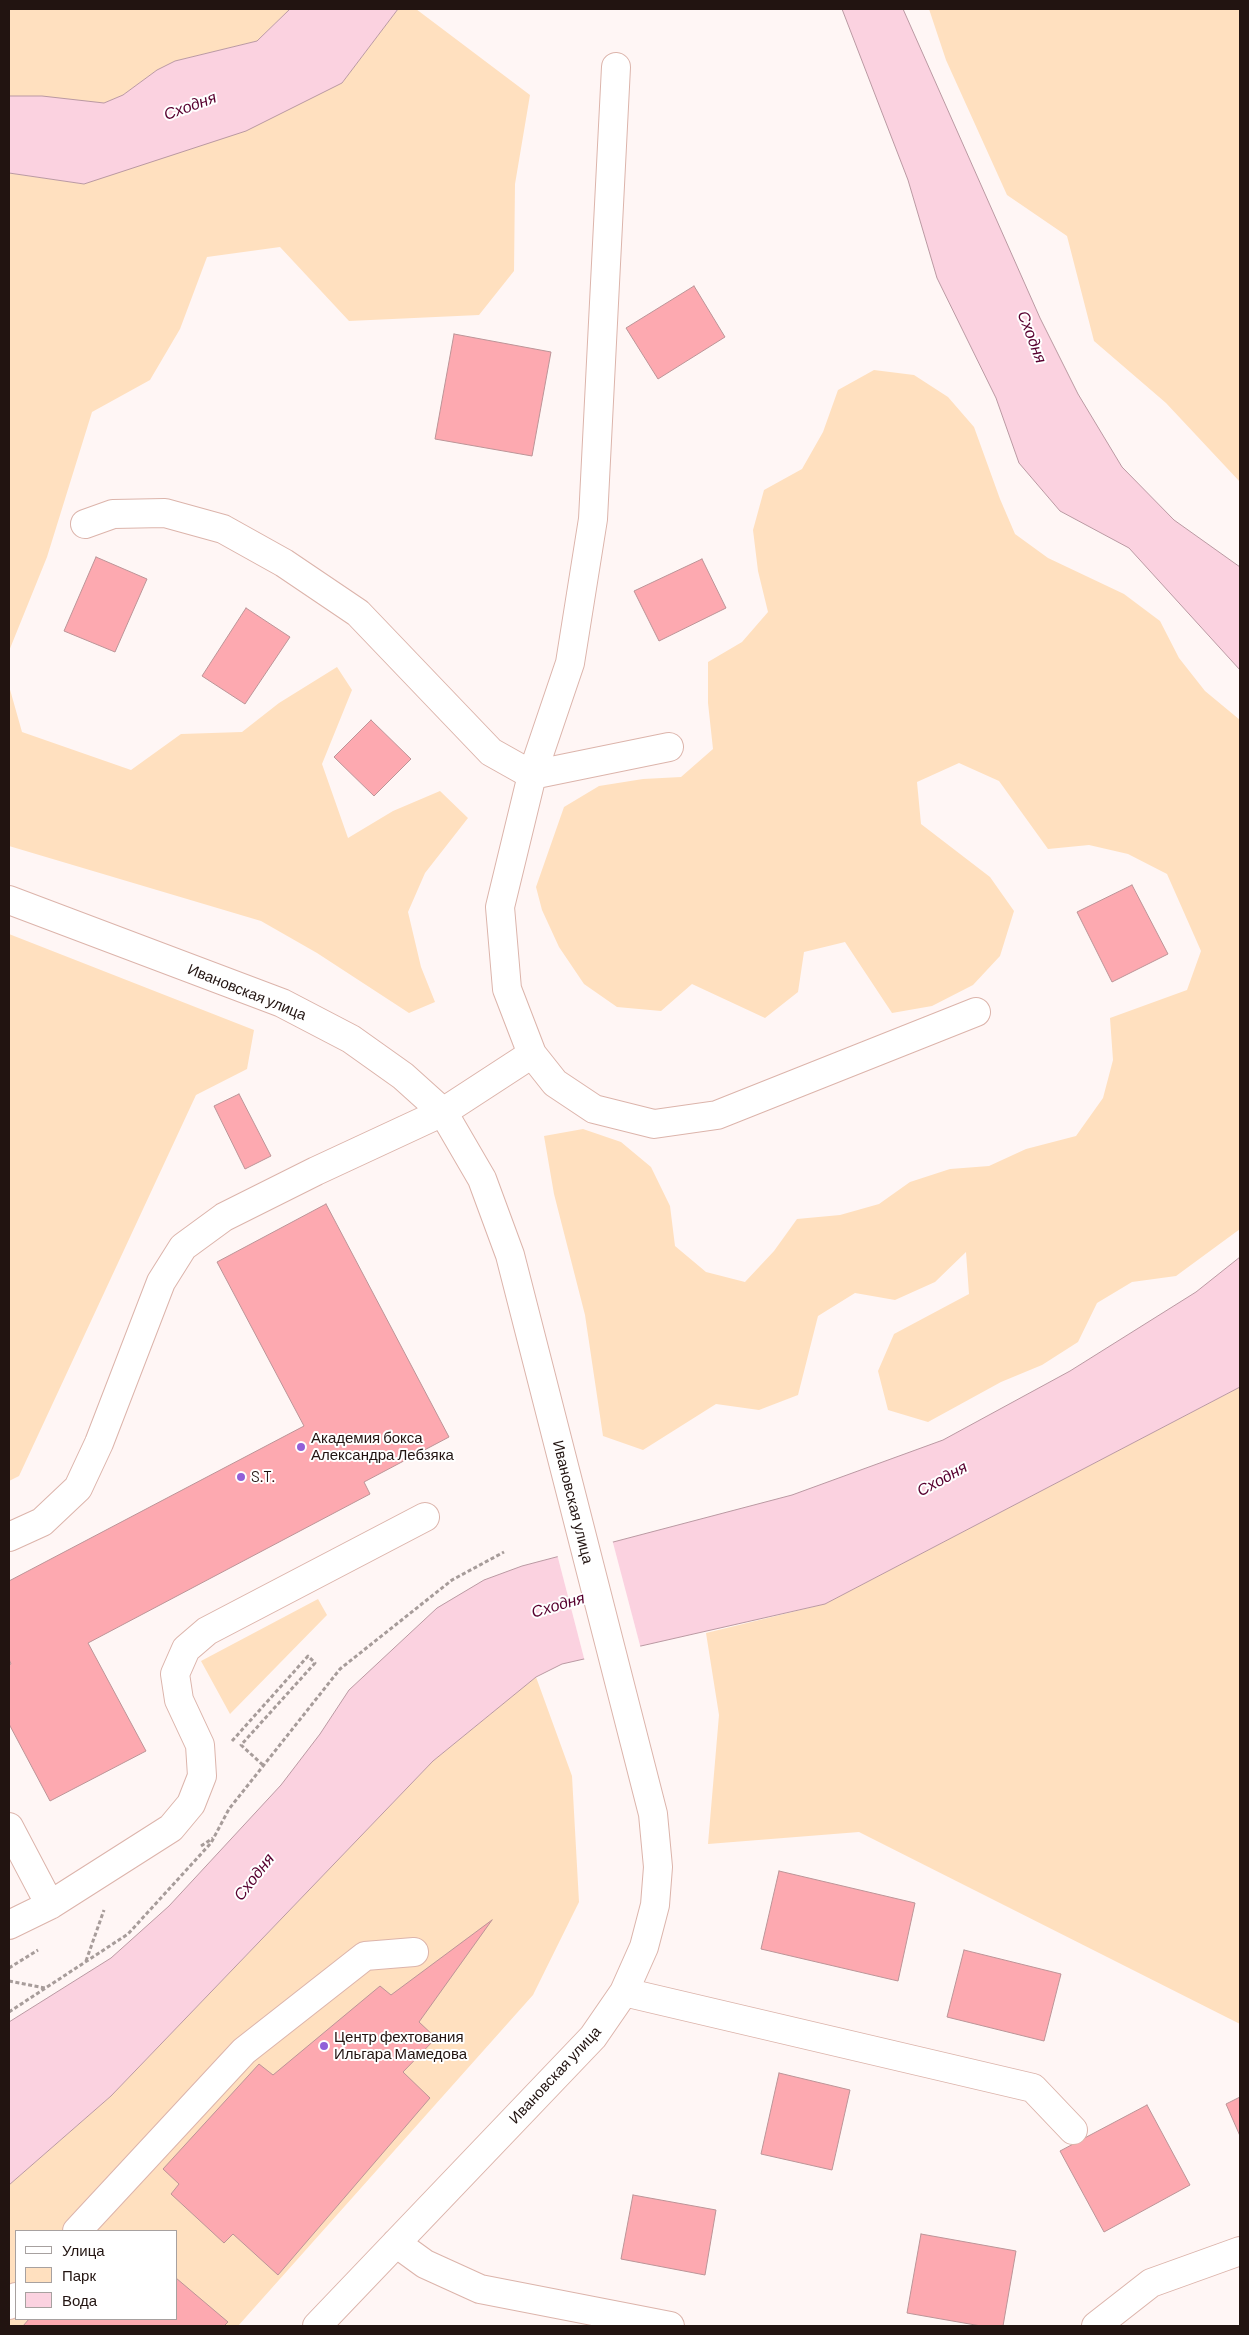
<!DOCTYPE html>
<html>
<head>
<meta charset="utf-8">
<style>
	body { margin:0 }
	#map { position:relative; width:1249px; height:2335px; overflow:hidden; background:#fff6f5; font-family:Barlow,sans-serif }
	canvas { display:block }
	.frame { position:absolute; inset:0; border:10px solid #221411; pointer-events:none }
	.legend { position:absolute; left:15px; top:2230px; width:162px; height:90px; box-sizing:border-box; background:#fff; border:1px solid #a7a1a0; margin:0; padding:6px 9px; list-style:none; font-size:15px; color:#221411 }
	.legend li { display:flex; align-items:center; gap:10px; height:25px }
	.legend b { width:25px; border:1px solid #a7a1a0 }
</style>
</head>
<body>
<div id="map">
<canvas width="1249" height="2335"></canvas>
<div class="frame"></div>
<ul class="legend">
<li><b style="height:6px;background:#fff"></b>Улица</li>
<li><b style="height:14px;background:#ffe0bf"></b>Парк</li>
<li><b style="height:14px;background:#fbd2e0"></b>Вода</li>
</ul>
</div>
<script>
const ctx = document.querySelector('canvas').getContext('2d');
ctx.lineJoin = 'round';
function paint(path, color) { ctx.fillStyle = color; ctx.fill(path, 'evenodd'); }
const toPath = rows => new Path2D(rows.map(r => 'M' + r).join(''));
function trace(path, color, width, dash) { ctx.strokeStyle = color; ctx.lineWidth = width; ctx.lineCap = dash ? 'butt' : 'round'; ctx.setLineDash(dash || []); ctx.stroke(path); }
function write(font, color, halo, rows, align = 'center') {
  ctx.font = font + ' Barlow,sans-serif'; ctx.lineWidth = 4; ctx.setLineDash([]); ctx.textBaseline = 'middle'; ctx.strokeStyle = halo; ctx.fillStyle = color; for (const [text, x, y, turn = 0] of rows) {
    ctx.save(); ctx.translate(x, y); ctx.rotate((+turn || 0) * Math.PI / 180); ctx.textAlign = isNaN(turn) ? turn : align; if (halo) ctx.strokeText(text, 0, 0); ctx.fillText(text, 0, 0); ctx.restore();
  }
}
paint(toPath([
	[9,9,290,9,257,41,175,61,157,70,123,95,104,103,9,96],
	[398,9,416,9,530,95,515,184,514,271,479,315,349,321,280,247,207,257,180,329,150,380,92,412,47,557,9,651,9,173,84,184,342,83],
	[929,9,1240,9,1240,482,1166,403,1094,341,1067,236,1007,195,946,60],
	[874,370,914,375,948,397,974,427,1000,499,1015,534,1048,558,1124,594,1160,621,1179,658,1205,691,1240,720,1240,1229,1176,1276,1132,1282,1097,1303,1078,1342,1042,1365,1001,1382,928,1422,888,1410,878,1371,894,1334,969,1294,966,1252,935,1282,895,1300,855,1293,818,1316,798,1395,759,1410,716,1404,643,1450,603,1436,585,1315,554,1194,544,1136,583,1129,621,1142,651,1167,670,1206,675,1246,706,1272,745,1282,774,1251,797,1219,840,1215,879,1204,910,1182,950,1169,989,1166,1026,1149,1076,1136,1103,1098,1113,1060,1110,1018,1187,990,1201,951,1167,874,1128,854,1089,845,1048,849,999,781,959,763,917,782,921,824,990,877,1014,911,1000,956,973,985,932,1006,892,1013,845,942,804,952,798,992,765,1018,692,984,661,1011,617,1007,584,984,559,947,542,910,536,887,564,807,599,786,643,779,681,777,713,749,708,703,708,662,742,642,768,612,758,571,753,530,764,490,802,469,823,432,838,390],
	[337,667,352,690,322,764,348,838,393,811,440,791,468,818,425,873,408,912,421,967,435,1002,409,1013,317,953,261,921,9,846,9,686,22,732,131,770,181,734,242,732,279,703],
	[9,934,254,1030,247,1069,196,1095,19,1476,9,1481],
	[1240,1387,1240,2024,859,1832,708,1844,719,1715,706,1633,825,1604],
	[318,1599,327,1615,230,1714,201,1661],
	[536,1677,572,1776,579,1902,533,1995,238,2326,9,2326,9,2185,111,2096,433,1761],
	[16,2231,176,2231,176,2319,16,2319]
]), '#ffe0bf');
const water = toPath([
	[290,9,398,9,342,83,246,131,84,184,9,173,9,96,42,96,104,103,123,95,157,70,175,61,257,41,290,9],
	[842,9,903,9,1040,318,1078,394,1122,467,1174,520,1240,567,1240,670,1129,548,1060,511,1019,463,996,398,937,278,908,180,842,9],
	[1240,1257,1240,1387,825,1604,562,1664,536,1677,433,1761,111,2096,9,2185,9,2022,111,1958,169,1906,281,1785,320,1734,349,1690,437,1608,484,1580,522,1566,792,1495,943,1440,1070,1371,1196,1292,1240,1257]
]);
paint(water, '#fbd2e0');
trace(water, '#ba99a2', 1);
paint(toPath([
	[612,1539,641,1649,585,1662,557,1554]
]), '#fff6f5');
const building = toPath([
	[694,286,725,337,658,379,626,328,694,286],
	[454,334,551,352,532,456,435,439,454,334],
	[96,557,147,579,115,652,64,631,96,557],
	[702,559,726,608,659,641,634,591,702,559],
	[246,608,290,637,245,704,202,676,246,608],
	[371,720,411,759,374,796,334,757,371,720],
	[1132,885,1168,954,1112,982,1077,912,1132,885],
	[239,1094,271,1156,245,1169,214,1106,239,1094],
	[326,1204,449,1437,364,1482,370,1494,88,1643,146,1751,50,1801,9,1724,9,1665,11,1664,9,1659,9,1581,304,1426,217,1262,326,1204],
	[779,1871,915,1903,898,1981,761,1949,779,1871],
	[492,1920,419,2022,436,2038,403,2072,430,2098,278,2275,233,2234,224,2243,171,2194,179,2184,163,2169,259,2064,273,2075,380,1986,391,1995,492,1920],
	[964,1950,1061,1974,1044,2041,947,2017,964,1950],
	[779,2073,850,2090,832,2170,761,2154,779,2073],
	[1240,2097,1240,2136,1226,2104,1240,2097],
	[1147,2105,1190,2185,1104,2232,1060,2151,1147,2105],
	[633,2195,716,2210,705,2275,621,2259,633,2195],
	[921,2234,1016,2251,1003,2326,981,2326,907,2313,921,2234],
	[176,2278,228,2322,224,2326,23,2326,29,2319,176,2319,176,2278]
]);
paint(building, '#fda9b0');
trace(building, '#bc9497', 1);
const minor = toPath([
	[85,524,113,514,165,513,223,529,284,563,358,613,491,752,532,775,669,747],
	[9,900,282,1003,351,1039,403,1076,443,1112,482,1179,510,1255,653,1814,658,1867,655,1905,644,1947,624,1992,593,2037,317,2326],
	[532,1054,555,1083,594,1109,654,1124,717,1115,976,1012],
	[9,1537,42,1522,78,1488,99,1443,161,1282,183,1247,224,1217,316,1171,443,1112,532,1054,507,989,500,907,532,775,570,663,593,519,616,67],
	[9,1827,50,1905,9,1925],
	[50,1905,171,1828,191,1804,202,1776,200,1745,179,1700,175,1674,186,1649,207,1631,425,1517],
	[624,1992,1033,2088,1073,2130],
	[77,2231,244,2051,365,1956,414,1952],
	[396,2243,425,2264,480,2289,670,2326],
	[9,2305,16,2297],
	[1096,2326,1151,2283,1240,2251]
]);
trace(minor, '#dcb4ab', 30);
trace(toPath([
	[232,1741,308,1656,315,1663,241,1745,264,1766],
	[201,1846,213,1838],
	[86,1961,104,1910],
	[9,1968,38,1950],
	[9,1981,45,1988],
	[9,2012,128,1934,211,1843,229,1809,340,1669,452,1580,504,1552]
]), '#a79c9a', 3, [4, 2.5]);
trace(minor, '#fff', 28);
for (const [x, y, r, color] of [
	[301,1447,5,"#915fd8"],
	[241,1477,5,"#915fd8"],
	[324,2046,5,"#915fd8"]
]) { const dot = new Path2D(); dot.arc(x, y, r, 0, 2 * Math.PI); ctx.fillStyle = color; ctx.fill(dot); trace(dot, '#fff', 2); }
write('15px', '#221411', '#fff', [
	["Ивановская улица",247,992,22],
	["Ивановская улица",573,1502,76],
	["Ивановская улица",555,2075,-47]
]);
write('15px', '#221411', '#fff', [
	["Академия бокса",311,1438],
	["Александра Лебзяка",311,1455],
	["S.T.",251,1477],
	["Центр фехтования",334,2037],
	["Ильгара Мамедова",334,2054]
], 'left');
write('italic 16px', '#57002f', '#fff', [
	["Сходня",190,106,-20],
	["Сходня",1032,337,69],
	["Сходня",942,1479,-29],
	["Сходня",558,1605,-16],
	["Сходня",254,1877,-52]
]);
</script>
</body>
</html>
